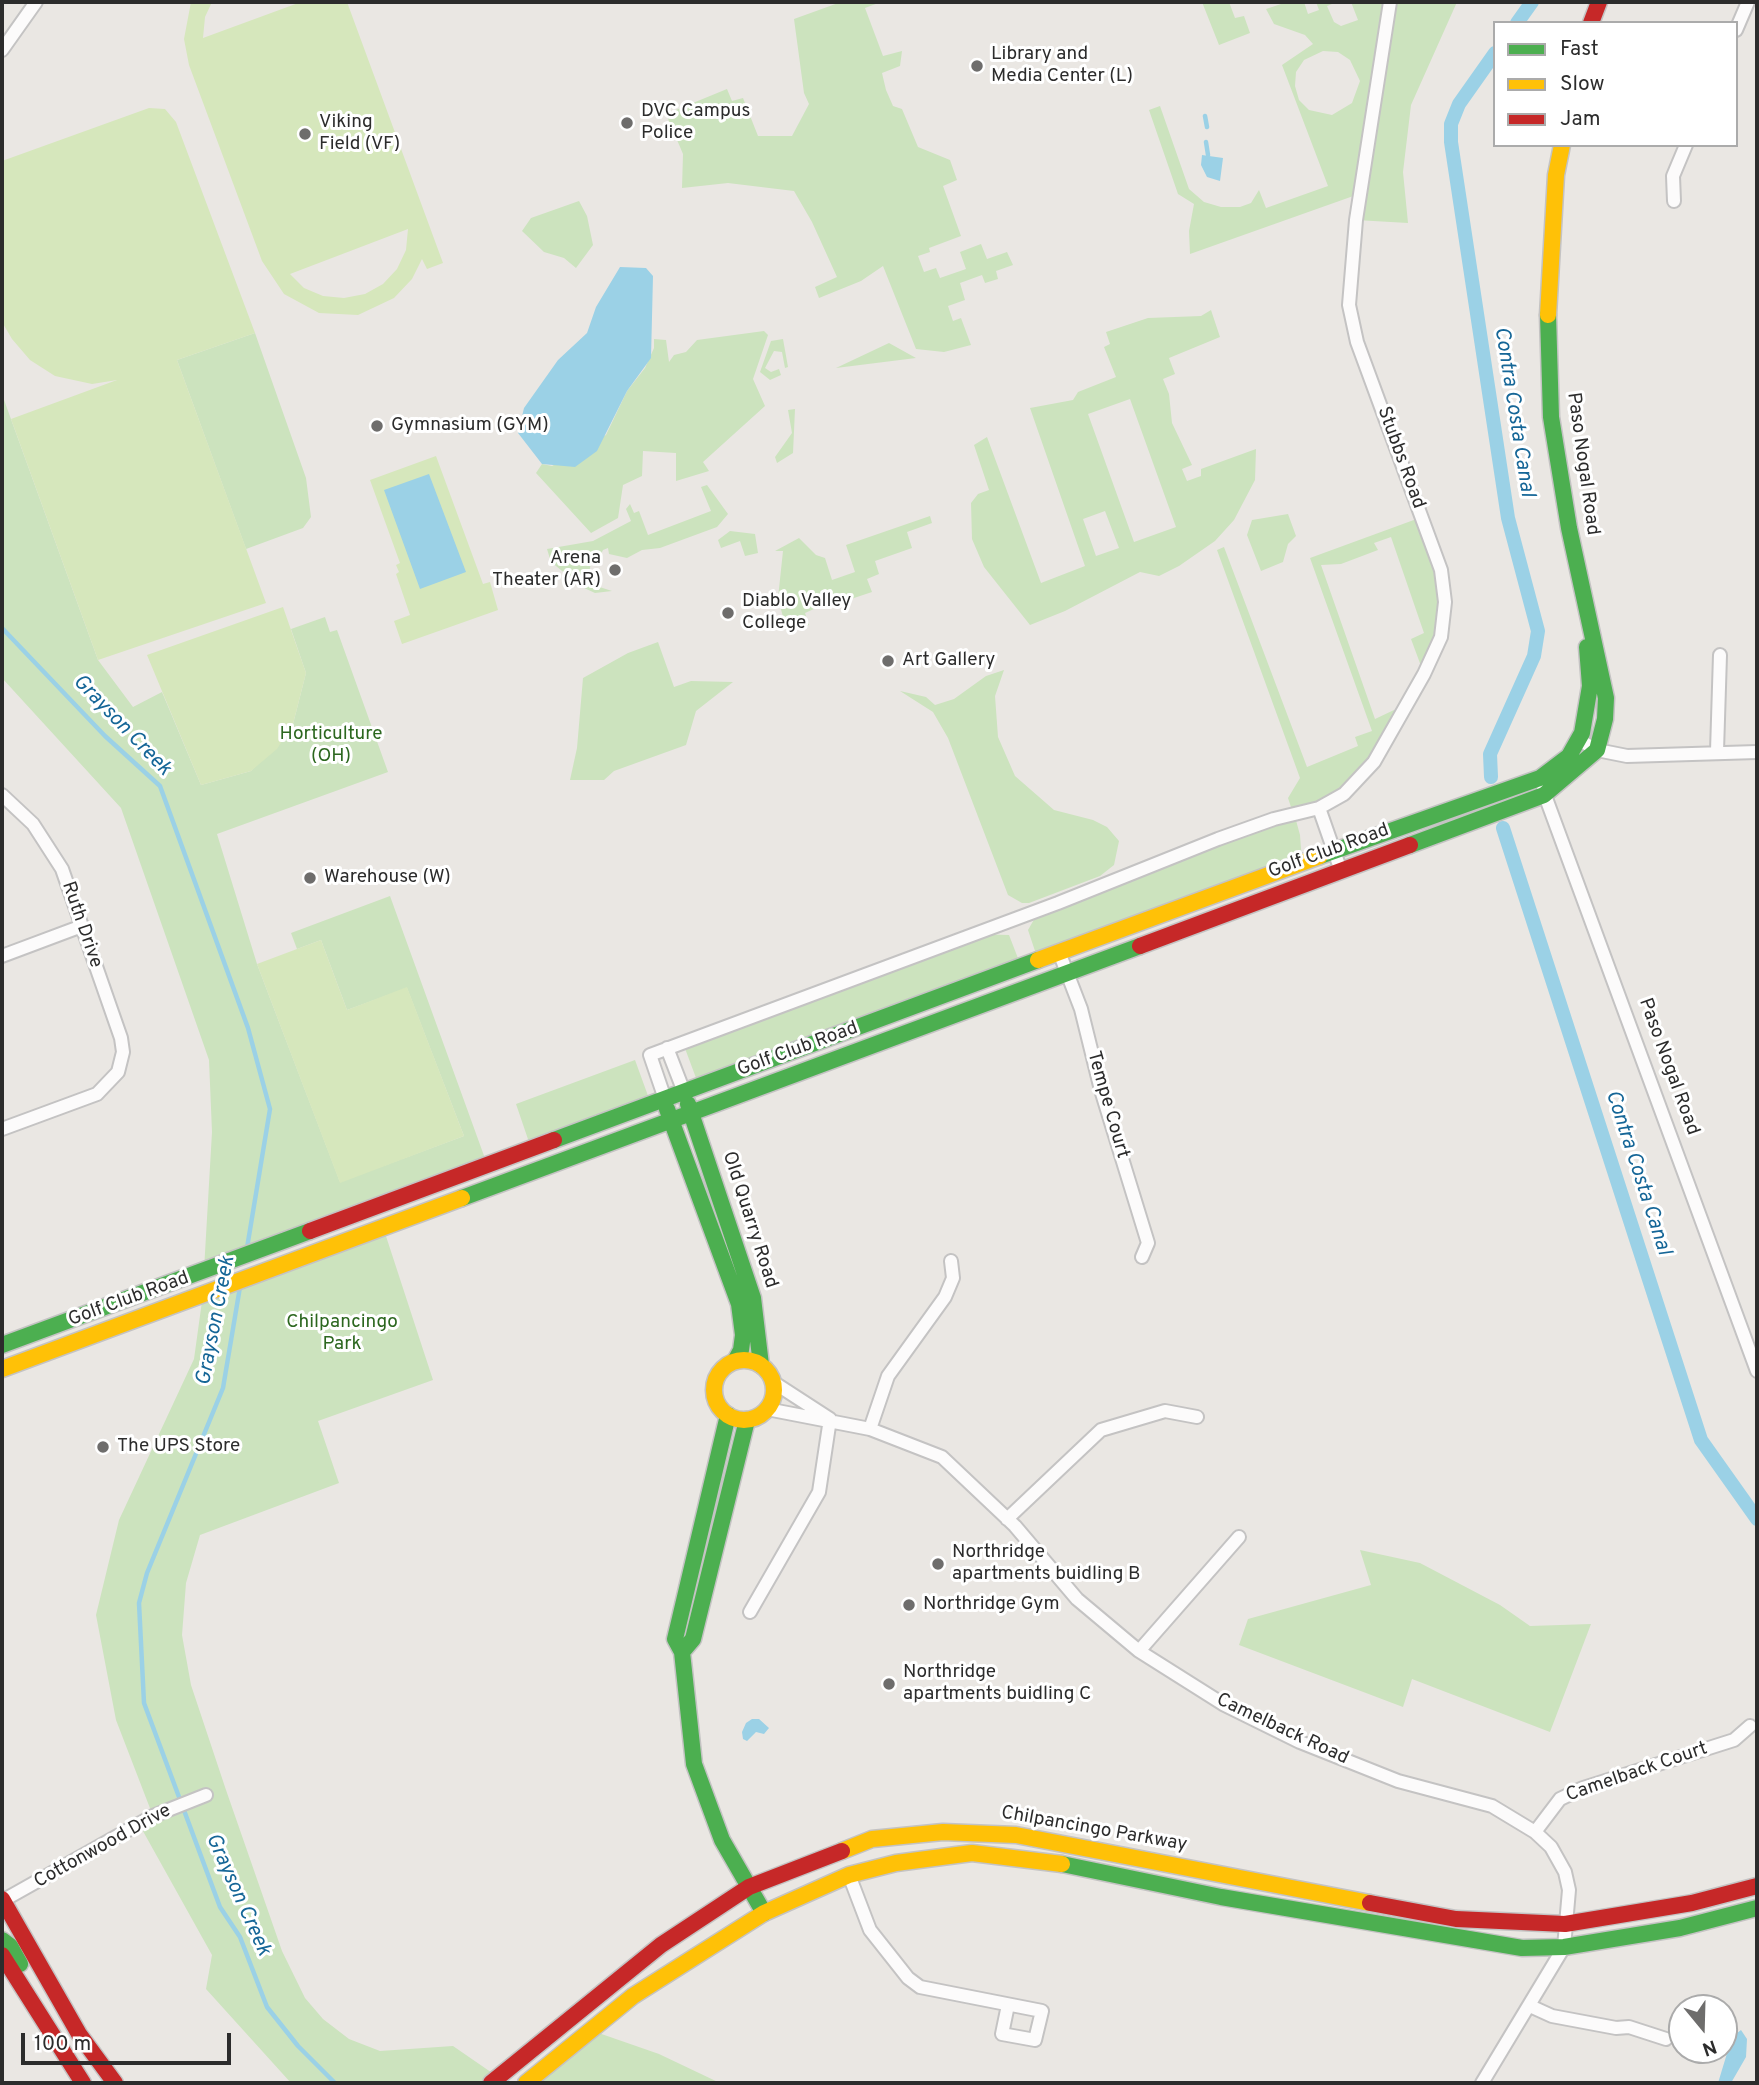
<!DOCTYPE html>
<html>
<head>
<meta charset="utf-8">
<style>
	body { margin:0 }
	#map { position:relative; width:1759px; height:2085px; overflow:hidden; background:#eae7e3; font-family:Overpass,sans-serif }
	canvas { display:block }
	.frame { position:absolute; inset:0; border:4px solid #2c2c2c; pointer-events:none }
	.legend { position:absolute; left:1493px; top:21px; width:245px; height:126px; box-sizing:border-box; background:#fff; border:2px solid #ababab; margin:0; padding:9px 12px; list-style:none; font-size:21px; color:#2c2c2c }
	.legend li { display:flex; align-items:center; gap:14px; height:35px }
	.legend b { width:35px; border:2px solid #ababab }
	.north { position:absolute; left:1668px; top:1994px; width:70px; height:70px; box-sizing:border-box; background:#fff; border:2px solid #ababab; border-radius:50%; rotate:161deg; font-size:19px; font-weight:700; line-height:28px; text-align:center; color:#2c2c2c }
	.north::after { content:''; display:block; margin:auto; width:24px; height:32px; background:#6e6d6c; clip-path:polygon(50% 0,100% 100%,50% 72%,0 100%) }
	.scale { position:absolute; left:21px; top:2033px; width:210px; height:32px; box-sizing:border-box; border:4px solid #2c2c2c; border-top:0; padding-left:9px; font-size:21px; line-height:24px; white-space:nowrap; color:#2c2c2c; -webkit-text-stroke:5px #fff; paint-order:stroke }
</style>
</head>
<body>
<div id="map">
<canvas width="1759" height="2085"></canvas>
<div class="frame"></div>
<ul class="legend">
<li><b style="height:9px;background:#4caf50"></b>Fast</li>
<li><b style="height:9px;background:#ffc107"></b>Slow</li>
<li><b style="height:9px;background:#c62828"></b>Jam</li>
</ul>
<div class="north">N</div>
<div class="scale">100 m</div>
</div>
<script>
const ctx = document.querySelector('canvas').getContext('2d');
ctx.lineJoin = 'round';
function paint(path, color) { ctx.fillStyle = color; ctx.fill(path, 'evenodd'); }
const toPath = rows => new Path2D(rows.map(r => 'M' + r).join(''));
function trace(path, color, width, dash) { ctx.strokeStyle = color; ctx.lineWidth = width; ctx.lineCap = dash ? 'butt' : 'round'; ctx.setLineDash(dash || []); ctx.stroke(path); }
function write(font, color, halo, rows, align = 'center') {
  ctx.font = font + ' Overpass,sans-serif'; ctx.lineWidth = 6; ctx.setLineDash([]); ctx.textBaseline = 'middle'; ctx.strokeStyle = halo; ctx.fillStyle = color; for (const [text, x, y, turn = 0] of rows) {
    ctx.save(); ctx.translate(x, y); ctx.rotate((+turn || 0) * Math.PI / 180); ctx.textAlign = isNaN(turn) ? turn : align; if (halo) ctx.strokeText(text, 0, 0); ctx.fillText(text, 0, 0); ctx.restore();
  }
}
paint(toPath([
	[841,2,881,2,865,8,883,56,902,51,900,66,882,73,886,90,893,106,902,109,918,147,950,160,957,180,943,186,961,236,929,248,930,252,918,256,924,272,936,268,940,278,966,269,960,252,981,244,987,259,1007,252,1013,265,996,271,998,279,985,283,982,275,960,283,965,300,948,306,953,321,961,318,971,345,944,352,916,349,883,266,861,281,819,298,815,287,837,277,812,222,794,191,728,183,682,188,683,154,666,114,727,89,732,101,743,98,758,136,792,136,809,104,804,93,794,19],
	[1202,2,1229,2,1235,18,1244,16,1250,33,1219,45],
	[1287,2,1304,2,1308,14,1319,10,1316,2,1337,2,1327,6,1334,22,1341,26,1358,20,1351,2,1457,2,1411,105,1403,172,1408,223,1356,220,1359,194,1190,254,1189,231,1194,204,1178,194,1149,110,1160,106,1189,189,1204,202,1221,207,1240,207,1251,203,1259,190,1266,208,1328,186,1282,65,1313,44,1305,35,1274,24,1266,9],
	[1323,51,1338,52,1350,60,1360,81,1352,103,1332,115,1309,110,1299,100,1295,86,1296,72,1304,60],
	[579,201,587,216,593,245,576,268,564,258,544,252,522,231,531,218],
	[1211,310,1220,337,1169,358,1175,374,1163,379,1169,394,1172,423,1192,465,1182,469,1187,481,1201,476,1201,469,1256,449,1255,480,1234,520,1215,541,1179,566,1159,576,1140,572,1065,611,1030,625,984,567,972,539,971,503,978,494,989,490,974,445,987,437,1041,583,1085,566,1030,408,1073,400,1078,392,1116,377,1104,347,1110,344,1106,332,1148,318,1201,316],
	[1130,399,1176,527,1134,542,1088,414],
	[1105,511,1119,548,1096,556,1083,519],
	[764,331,768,335,753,379,765,406,703,462,709,471,676,481,676,453,643,451,642,476,623,485,618,518,591,533,536,473,542,464,552,466,606,435,627,391,645,368,654,348,654,339,666,340,669,362,674,355,686,352,697,340],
	[255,333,306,478,311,517,303,528,246,549,177,360],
	[783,339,788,367,785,368,782,352,774,351,765,368,771,372,779,369,781,375,770,380,760,372,771,341],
	[889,343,916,358,836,368],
	[2,380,3,397,98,660,133,707,162,692,201,785,251,771,293,724,306,673,291,629,325,617,330,632,337,630,388,772,217,834,257,964,340,1182,464,1136,407,988,347,1010,321,940,297,949,291,933,390,896,487,1164,204,1270,212,1132,209,1060,121,808,2,678],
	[795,409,793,453,777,463,775,457,792,433,788,410],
	[707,485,728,514,717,527,660,548,642,550,627,558,609,554,608,548,603,550,598,560,588,555,586,561,591,563,587,583,612,591,595,593,582,587,551,562,547,549,593,541,631,521,626,509,630,504,634,513,639,511,648,535,711,511,701,487],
	[1288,514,1296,536,1288,544,1283,562,1261,571,1247,535,1252,520],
	[930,516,932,523,907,532,912,548,875,561,879,574,867,579,872,592,845,601,838,594,814,602,816,608,805,613,809,625,787,632,778,598,783,551,775,551,799,538,816,555,825,558,832,580,855,572,846,545],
	[1422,517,1445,602,1424,674,1411,639,1424,633,1391,537,1374,543,1378,550,1341,564,1321,565,1375,719,1394,710,1401,719,1344,794,1294,813,1300,835,1302,862,1038,960,1028,930,1040,909,1293,813,1288,798,1300,778,1217,550,1224,547,1307,767,1358,746,1355,737,1372,731,1310,558],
	[730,531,755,534,758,553,745,556,740,541,721,548,718,540],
	[658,642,674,687,691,681,733,682,696,711,686,745,614,771,604,780,570,780,577,748,583,678,628,653],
	[1004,670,995,696,998,737,1015,776,1054,810,1093,820,1107,827,1119,841,1114,865,1100,876,1029,903,1022,903,1008,895,948,738,933,712,900,691,926,697,935,705,954,699,986,676],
	[970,934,1009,935,1021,966,699,1086,683,1043],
	[635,1060,651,1104,531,1148,516,1104],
	[383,1227,433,1380,318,1421,339,1483,200,1535,186,1583,182,1635,191,1685,226,1790,282,1951,305,1998,323,2019,349,2039,380,2051,453,2046,498,2077,491,2083,291,2083,206,1989,212,1955,139,1824,153,1816,116,1720,96,1615,119,1520,194,1359,203,1294],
	[1360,1550,1420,1563,1500,1605,1530,1626,1591,1624,1550,1732,1412,1679,1403,1707,1239,1645,1248,1619,1371,1585],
	[590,2030,659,2054,720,2083,526,2083]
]), '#cce3be');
paint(toPath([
	[191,2,212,2,205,17,203,38,301,2,347,2,443,263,427,269,422,259,412,279,394,298,358,315,319,313,284,294,262,261,189,65,184,39],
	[408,229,406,250,397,269,383,284,365,294,344,298,323,296,304,288,290,274],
	[149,108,165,109,176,122,255,333,177,360,266,603,98,660,11,419,117,380,92,384,55,376,30,360,12,339,2,322,2,161],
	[436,456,483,584,490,582,498,610,402,644,394,621,410,615,396,574,399,572,396,565,400,563,370,480],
	[283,607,306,673,293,724,277,749,251,771,201,785,147,655],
	[321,940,347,1010,407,987,464,1136,340,1183,257,964]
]), '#d6e7bc');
paint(toPath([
	[1202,155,1223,158,1220,181,1207,177,1201,165],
	[620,267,646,268,653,276,651,358,627,391,597,451,575,467,542,464,518,433,524,408,558,360,587,333,596,307],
	[429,474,466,572,420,589,384,490],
	[752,1719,759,1719,769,1728,764,1734,756,1732,747,1741,743,1739,742,1732,746,1723],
	[1741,2030,1747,2039,1746,2057,1731,2083,1718,2083,1732,2037]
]), '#9bd1e6');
trace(toPath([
	[1205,116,1207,127],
	[1206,142,1208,155],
	[2,628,105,736,160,786,248,1028,270,1109,247,1248],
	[240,1287,223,1388,147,1573,139,1603,144,1703,220,1907,240,1937,267,2007,298,2046,335,2083]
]), '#9bd1e6', 4.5);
trace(toPath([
	[1517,23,1532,2],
	[1491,777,1490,754,1534,656,1538,631,1508,518,1451,142,1451,124,1459,104,1495,53],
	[1503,828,1701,1440,1757,1519]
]), '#9bd1e6', 14);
const street = toPath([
	[1736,30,1748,2],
	[2,50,36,2],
	[1674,201,1673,176,1686,145],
	[1579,740,1597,750,1627,756,1757,752],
	[1717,751,1720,655],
	[1543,790,1757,1371],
	[2,795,33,824,62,869,121,1038,123,1052,118,1072,97,1094,2,1129],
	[1319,808,1341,871],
	[1059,952,1081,1009,1101,1090,1148,1243,1142,1257],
	[2,956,82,926],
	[667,1048,684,1092],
	[665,1099,650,1055,1058,903,1218,839,1274,819,1319,808,1344,794,1374,762,1424,674,1441,637,1445,602,1441,570,1357,342,1349,305,1356,220,1390,2],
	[773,1382,830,1419],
	[767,1409,870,1429,942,1457,1015,1526,1077,1599,1139,1651,1223,1704,1300,1742,1398,1781,1492,1806,1535,1832,1551,1847,1565,1872,1569,1890,1564,1947,1482,2083],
	[870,1429,888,1376,945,1297,953,1278,951,1261],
	[1007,1519,1101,1430,1165,1411,1197,1417],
	[750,1612,819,1492,830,1419],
	[1139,1651,1239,1537],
	[1535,1832,1560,1799,1583,1788,1734,1740,1750,1726],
	[849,1875,870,1930,908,1978,920,1987,1042,2011,1035,2040,1002,2034,1008,2005],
	[2,1901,153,1816,206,1795],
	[1530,2006,1552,2016,1616,2028,1629,2027,1666,2039]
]);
const fast = toPath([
	[1410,845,1544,795,1597,750,1605,719,1606,698,1569,528,1551,417,1548,315],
	[1320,856,1540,778,1569,756,1582,733,1590,686,1587,647],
	[688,1104,753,1298,761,1365],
	[667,1109,739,1304,743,1335,741,1350,735,1361],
	[554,1140,1038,960],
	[462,1198,1140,946],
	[2,1345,310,1231],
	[728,1415,675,1639,682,1652,694,1764,722,1840,764,1913],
	[682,1652,693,1639,747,1420],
	[1062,1864,1221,1897,1522,1948,1564,1947,1680,1928,1757,1908],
	[2,1940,10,1946,20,1964]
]);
const slow = toPath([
	[1548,315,1556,175,1562,145],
	[1038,960,1320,856],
	'714 1390a30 30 0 1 1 60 0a30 30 0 1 1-60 0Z',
	[2,1369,462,1198],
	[842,1851,872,1839,943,1832,1016,1835,1370,1903],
	[526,2083,633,1996,764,1913,849,1875,896,1863,972,1853,1062,1864]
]);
const jam = toPath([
	[1591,23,1599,2],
	[1140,946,1410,845],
	[310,1231,554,1140],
	[2,1899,79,2034,115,2083],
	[1370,1903,1456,1919,1565,1924,1692,1903,1757,1886],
	[2,1955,83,2083],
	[491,2083,661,1945,749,1887,842,1851]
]);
trace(street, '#c4c3c3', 16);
trace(fast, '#c4c3c3', 19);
trace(slow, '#c4c3c3', 19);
trace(jam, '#c4c3c3', 19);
trace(street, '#fcfbfb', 12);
trace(fast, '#4caf50', 16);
trace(slow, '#ffc107', 16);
trace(jam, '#c62828', 16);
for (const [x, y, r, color] of [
	[977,66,7,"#6e6d6c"],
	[627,123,7,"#6e6d6c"],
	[305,134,7,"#6e6d6c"],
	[377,426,7,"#6e6d6c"],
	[615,570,7,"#6e6d6c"],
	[728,613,7,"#6e6d6c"],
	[888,661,7,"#6e6d6c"],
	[310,878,7,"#6e6d6c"],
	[103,1447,7,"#6e6d6c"],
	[938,1564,7,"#6e6d6c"],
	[909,1605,7,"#6e6d6c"],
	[889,1684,7,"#6e6d6c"]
]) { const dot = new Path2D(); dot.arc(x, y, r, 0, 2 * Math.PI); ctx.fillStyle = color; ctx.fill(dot); trace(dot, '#fff', 2.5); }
write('19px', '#2c2c2c', '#fff', [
	["Library and",991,55],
	["Media Center (L)",991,77],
	["DVC Campus",641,112],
	["Police",641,134],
	["Viking",319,123],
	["Field (VF)",319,145],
	["Gymnasium (GYM)",391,426],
	["Arena",601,559,"right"],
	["Theater (AR)",601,581,"right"],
	["Diablo Valley",742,602],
	["College",742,624],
	["Art Gallery",902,661],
	["Warehouse (W)",324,878],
	["The UPS Store",117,1447],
	["Northridge",952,1553],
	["apartments buidling B",952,1575],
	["Northridge Gym",923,1605],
	["Northridge",903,1673],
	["apartments buidling C",903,1695]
], 'left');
write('19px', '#2c2c2c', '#fff', [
	["Stubbs Road",1400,458,70],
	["Paso Nogal Road",1582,464,82],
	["Golf Club Road",1329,852,-20],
	["Ruth Drive",81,925,71],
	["Golf Club Road",798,1050,-20],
	["Paso Nogal Road",1668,1067,70],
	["Tempe Court",1107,1105,74],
	["Old Quarry Road",749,1220,72],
	["Golf Club Road",129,1300,-20],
	["Camelback Road",1282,1730,25],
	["Camelback Court",1637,1773,-19],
	["Chilpancingo Parkway",1094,1830,10],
	["Cottonwood Drive",103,1847,-29]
]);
write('19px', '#2c671f', '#fff', [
	["Horticulture",331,735],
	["(OH)",331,757],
	["Chilpancingo",342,1323],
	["Park",342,1345]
]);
write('italic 21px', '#156697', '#fff', [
	["Contra Costa Canal",1513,412,81],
	["Grayson Creek",121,726,46],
	["Contra Costa Canal",1637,1173,72],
	["Grayson Creek",217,1321,-79],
	["Grayson Creek",237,1895,66]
]);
</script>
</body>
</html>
